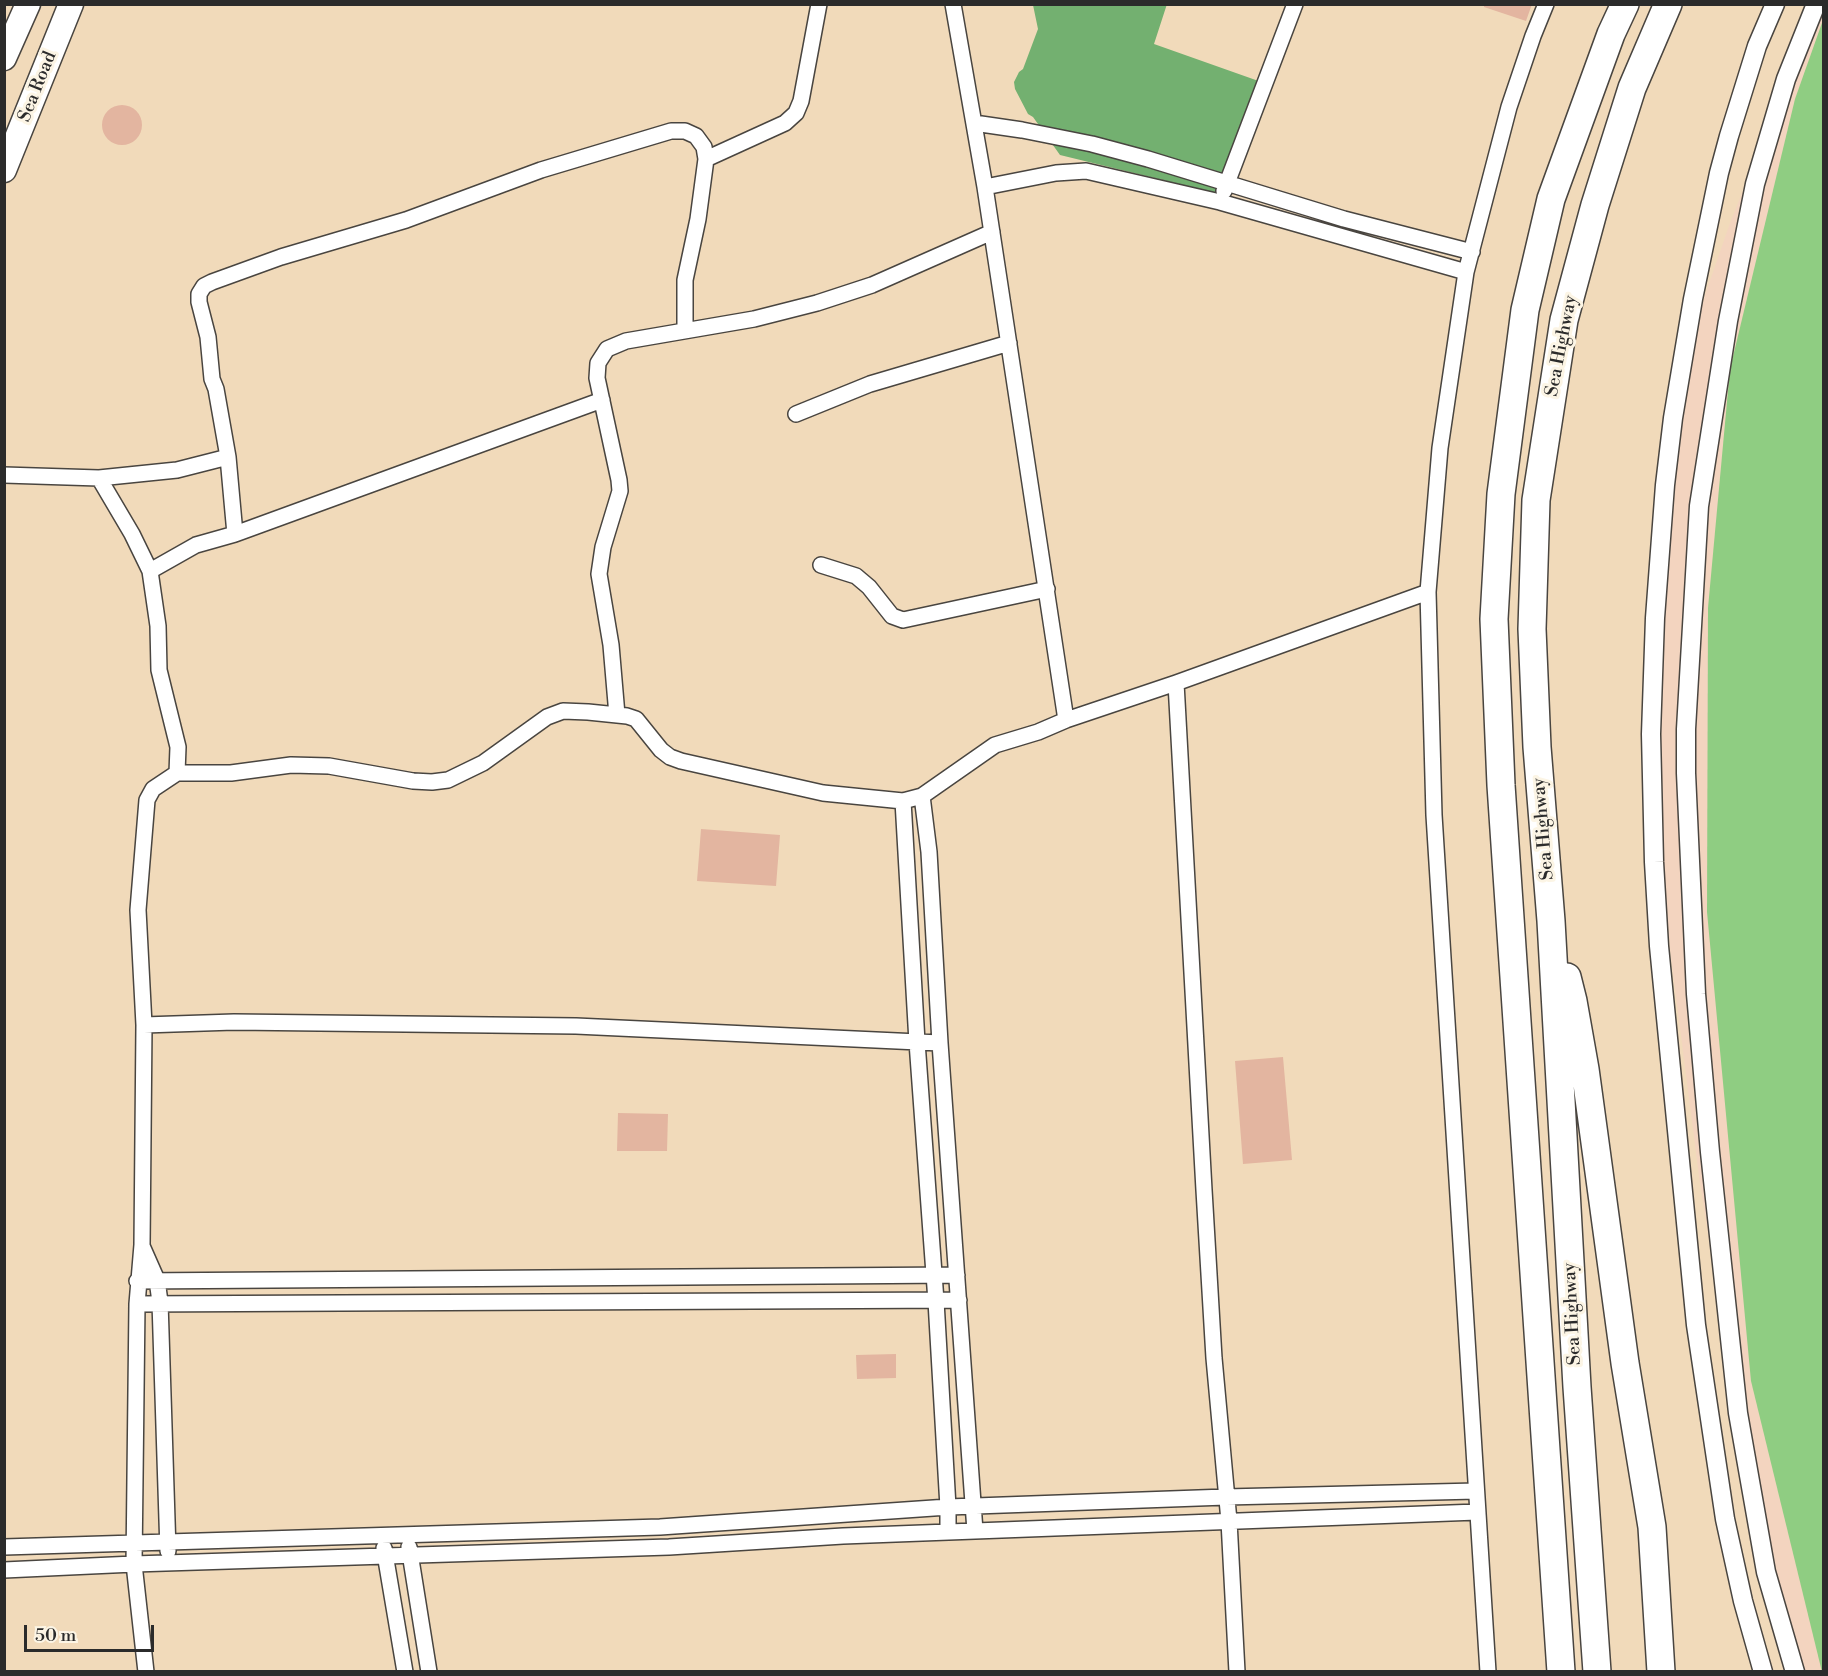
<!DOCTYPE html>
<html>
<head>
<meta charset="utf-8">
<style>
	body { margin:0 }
	#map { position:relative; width:1828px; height:1676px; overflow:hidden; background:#f1daba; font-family:"Libre Bodoni",serif }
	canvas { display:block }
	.frame { position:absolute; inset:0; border:6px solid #2b2b2b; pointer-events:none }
	.scale { position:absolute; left:24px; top:1625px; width:130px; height:27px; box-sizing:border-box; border:3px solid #2b2b2b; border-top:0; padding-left:8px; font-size:18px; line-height:21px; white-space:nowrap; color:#2b2b2b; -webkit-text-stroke:4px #fcf5e5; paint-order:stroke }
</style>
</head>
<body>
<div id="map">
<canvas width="1828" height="1676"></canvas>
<div class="frame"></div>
<div class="scale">50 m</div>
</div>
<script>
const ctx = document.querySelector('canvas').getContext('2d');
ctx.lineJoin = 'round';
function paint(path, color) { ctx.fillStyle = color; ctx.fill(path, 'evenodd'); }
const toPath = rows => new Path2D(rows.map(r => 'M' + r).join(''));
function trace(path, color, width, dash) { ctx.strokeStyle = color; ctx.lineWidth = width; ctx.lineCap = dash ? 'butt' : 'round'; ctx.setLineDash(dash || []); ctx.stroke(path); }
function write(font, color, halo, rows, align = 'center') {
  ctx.font = font + ' "Libre Bodoni",serif'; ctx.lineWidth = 6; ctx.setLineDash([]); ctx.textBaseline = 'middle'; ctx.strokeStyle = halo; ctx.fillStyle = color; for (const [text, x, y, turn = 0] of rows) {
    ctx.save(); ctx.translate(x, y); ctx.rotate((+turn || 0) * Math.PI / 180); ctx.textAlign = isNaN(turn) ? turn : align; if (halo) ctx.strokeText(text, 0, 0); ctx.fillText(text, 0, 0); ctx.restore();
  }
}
paint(toPath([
	[1823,4,1824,1671,1790,1672,1728,1362,1699,1176,1671,958,1651,734,1684,366,1706,292,1730,223,1756,158]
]), '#f3d4bf');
paint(toPath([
	[1823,20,1824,1671,1822,1672,1751,1381,1707,912,1708,608,1730,369,1795,99]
]), '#8fcd82');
paint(toPath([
	[1167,4,1154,44,1267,84,1228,196,1060,155,1033,117,1028,114,1015,89,1014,82,1019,72,1023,69,1038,29,1033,5]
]), '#73b070');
paint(toPath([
	[1484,4,1532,4,1526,21,1484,7],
	'102 125a20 20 0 1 1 40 0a20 20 0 1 1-40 0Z',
	[701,829,780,835,776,886,697,881],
	[1283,1057,1292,1160,1243,1164,1235,1061],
	[618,1113,668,1114,667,1151,617,1151],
	[896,1354,896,1378,857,1379,856,1355]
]), '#e3b5a0');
const minor = toPath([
	[953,4,985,187,1066,720,1176,683,1428,592],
	[974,123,1022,130,1092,144,1148,159,1344,219,1472,252],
	[706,159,785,123,796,113,801,101,819,4],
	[985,187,1056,173,1086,171,1220,202,1466,272],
	[1224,191,1295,4],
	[796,414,870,384,1009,343],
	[4,475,99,478,132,534,150,571,158,626,159,670,178,747,177,773,153,789,147,800,138,910,144,1025,142,1245,137,1304,134,1564,146,1672],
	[99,478,177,470,228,457],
	[235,534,602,400],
	[821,565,856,576,869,587,892,616,903,620,1047,589],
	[150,571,196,545,235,534,228,457,216,389,212,379,208,337,199,302,199,294,204,286,212,282,281,257,406,220,541,170,671,131,685,131,696,136,704,147,706,159,698,219,685,280,685,330],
	[1176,683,1204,1190,1214,1358,1229,1521,1237,1672],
	[617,715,611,645,599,574,603,547,620,491,619,480,597,378,598,363,607,349,626,341,754,319,817,303,872,285,992,232],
	[177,773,231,773,291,765,329,766,413,781,432,782,448,780,483,763,547,717,563,711,588,712,627,716,636,719,661,750,670,757,681,761,823,793,903,801,922,796,995,745,1038,732,1066,720],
	[922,796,929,852,940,1043,975,1531],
	[903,801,917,1042,936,1301,948,1507,948,1532],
	[144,1025,234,1022,576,1026,940,1043],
	[142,1246,157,1280,160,1302,168,1551],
	[137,1281,957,1275],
	[137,1304,959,1300],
	[4,1547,660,1527,948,1507,1226,1497,1476,1491],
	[409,1547,429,1672],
	[384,1548,405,1672],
	[4,1570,134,1564,669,1547,843,1536,1477,1512],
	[1488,1672,1434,815,1428,592,1440,448,1466,272,1509,107,1533,36,1546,4]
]);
const tertiary = toPath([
	[1763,1672,1743,1601,1725,1519,1696,1325,1659,946,1654,862,1651,734,1655,618,1665,485,1673,418,1693,299,1719,173,1729,136,1757,46,1775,4],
	[1795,1672,1766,1572,1738,1413,1710,1152,1696,994,1686,773,1686,729,1699,506,1728,321,1755,184,1786,79,1816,4]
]);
const trunk = toPath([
	[4,58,28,4],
	[4,170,71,4]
]);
const motorway = toPath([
	[1567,977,1573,1001,1585,1069,1625,1363,1652,1527,1661,1672],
	[1561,1672,1501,785,1494,619,1501,494,1525,310,1551,199,1611,34,1625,4],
	[1597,1672,1577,1387,1551,921,1537,747,1532,629,1536,500,1564,320,1595,205,1632,88,1668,4]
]);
trace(minor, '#494540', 18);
trace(tertiary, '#494540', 21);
trace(trunk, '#494540', 27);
trace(motorway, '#494540', 30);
trace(minor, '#fff', 15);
trace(tertiary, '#fff', 18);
trace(trunk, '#fff', 24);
trace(motorway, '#fff', 27);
write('18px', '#2b2b2b', '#fcf5e5', [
	["Sea Road",38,87,-68],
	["Sea Highway",1562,346,-79],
	["Sea Highway",1544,829,-95],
	["Sea Highway",1573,1314,-93]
]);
</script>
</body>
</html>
